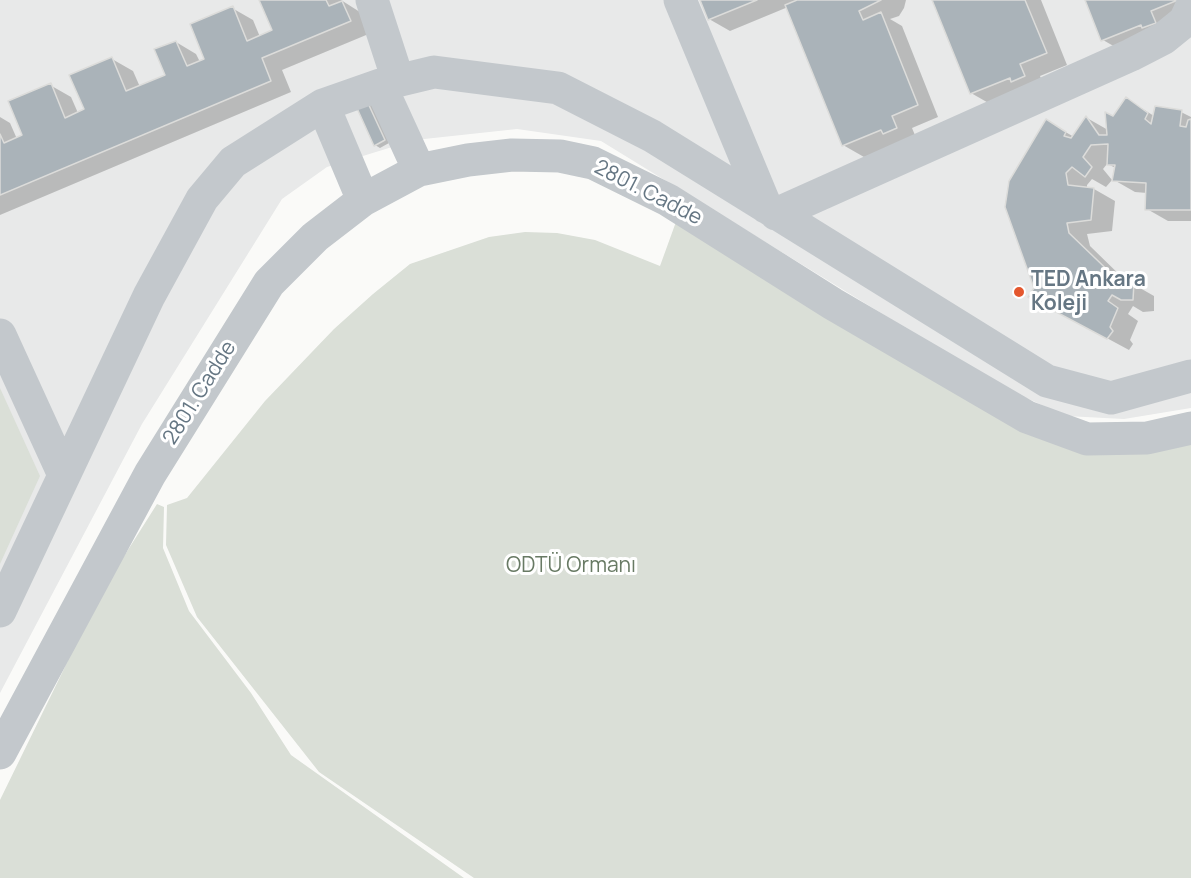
<!DOCTYPE html>
<html>
<head>
<meta charset="utf-8">
<style>
	body { margin:0 }
	canvas { display:block; background:#fafaf8 }
</style>
</head>
<body>
<canvas width="1191" height="878"></canvas>
<script>
const ctx = document.querySelector('canvas').getContext('2d');
ctx.lineJoin = 'round';
function paint(path, color) { ctx.fillStyle = color; ctx.fill(path, 'evenodd'); }
const toPath = rows => new Path2D(rows.map(r => 'M' + r).join(''));
function trace(path, color, width, dash) { ctx.strokeStyle = color; ctx.lineWidth = width; ctx.lineCap = dash ? 'butt' : 'round'; ctx.setLineDash(dash || []); ctx.stroke(path); }
function write(font, color, halo, rows, align = 'center') {
  ctx.font = font + ' Manrope,sans-serif'; ctx.lineWidth = 6; ctx.setLineDash([]); ctx.textBaseline = 'middle'; ctx.strokeStyle = halo; ctx.fillStyle = color; for (const [text, x, y, turn = 0] of rows) {
    ctx.save(); ctx.translate(x, y); ctx.rotate((+turn || 0) * Math.PI / 180); ctx.textAlign = isNaN(turn) ? turn : align; if (halo) ctx.strokeText(text, 0, 0); ctx.fillText(text, 0, 0); ctx.restore();
  }
}
paint(toPath([
	[0,0,1191,0,1191,408,1124,419,1066,416,998,385,601,141,517,129,415,140,327,167,282,199,142,424,0,693]
]), '#e8e9e9');
paint(toPath([
	[681,208,1055,428,1191,428,1191,878,474,878,319,772,197,617,166,545,167,505,187,498,265,401,334,329,373,294,410,264,489,237,525,232,557,233,595,240,660,266],
	[0,388,40,476,0,564],
	[157,504,164,507,163,548,189,611,251,693,291,755,464,878,0,878,0,800,102,591]
]), '#dadfd7');
paint(toPath([
	[261,0,341,0,363,14,371,33,282,70,291,92,0,215,0,117,10,123,17,139,24,136,50,85,71,97,78,113,86,110,112,59,133,71,140,87,167,76,176,42,196,54,200,62,206,60,232,8,253,20,260,37,274,31],
	[701,0,906,0,904,8,899,16,890,19,902,26,938,117,912,128,917,140,864,157,843,145,788,7,730,31,709,19],
	[934,0,1041,0,1067,65,1040,76,1045,88,992,105,971,93],
	[1087,0,1191,0,1124,52,1103,40],
	[1127,99,1154,116,1181,112,1191,117,1191,221,1168,221,1147,209,1147,193,1135,192,1114,180,1116,168,1107,164,1103,169,1112,180,1106,187,1092,179,1087,185,1087,189,1094,189,1115,201,1112,231,1087,234,1090,246,1129,284,1133,284,1154,296,1154,311,1143,312,1133,306,1128,314,1138,321,1130,340,1133,344,1129,350,1051,308,1036,289,1047,121,1074,137,1087,118,1108,130],
	[372,105,389,143,380,148,375,145,358,107]
]), '#0003');
const building = toPath([
	[259,0,326,0,329,6,342,1,351,21,262,58,271,81,0,195,0,134,4,143,22,135,8,101,51,83,65,118,84,109,69,75,112,57,126,91,165,75,154,49,176,41,187,66,204,59,190,24,233,6,247,41,272,30,259,0],
	[700,0,757,0,708,20,700,0],
	[797,0,881,0,859,11,863,20,881,12,918,105,892,116,897,128,883,134,881,130,842,146,785,5,797,0],
	[932,0,1025,0,1047,53,1020,64,1025,76,1011,82,1010,78,970,94,932,0],
	[1085,0,1178,0,1151,11,1156,23,1142,28,1141,25,1101,41,1085,0],
	[1126,97,1148,113,1145,119,1151,124,1155,106,1182,110,1180,126,1186,127,1188,120,1191,119,1191,210,1145,210,1146,183,1112,181,1115,165,1107,165,1108,144,1091,145,1083,157,1092,167,1085,177,1072,167,1066,173,1068,185,1094,188,1091,220,1067,223,1069,233,1121,283,1134,282,1133,300,1121,300,1112,295,1108,301,1118,308,1110,327,1113,331,1107,339,1028,297,1034,288,1005,207,1009,181,1046,119,1066,132,1064,136,1071,138,1086,116,1099,135,1107,135,1105,112,1113,116,1126,97],
	[367,101,385,140,374,146,356,106,367,101]
]);
paint(building, '#aab3b9');
trace(building, '#dcdcda', 1.5);
trace(toPath([
	[372,0,398,80],
	[680,0,766,207],
	[380,85,419,170],
	[323,105,363,200],
	[776,214,1131,55,1164,38,1185,21,1191,8],
	[0,335,64,475],
	[0,611,149,296,202,199,233,162,323,105,380,85,434,72,558,88,652,136,1047,381,1111,398,1191,376],
	[0,753,150,474,269,283,315,237,363,200,419,170,468,160,512,155,560,156,593,163,668,200,833,304,1027,417,1087,439,1147,438,1191,428]
]), '#c3c8cc', 33);
for (const [x, y, r, color] of [
	[1019,292,6,"#e4572e"]
]) { const dot = new Path2D(); dot.arc(x, y, r, 0, 2 * Math.PI); ctx.fillStyle = color; ctx.fill(dot); trace(dot, '#fff', 2); }
write('21px', '#657683', '#fff', [
	["2801. Cadde",648,193,27],
	["2801. Cadde",200,393,-58]
]);
write('bold 21px', '#657683', '#fff', [
	["TED Ankara",1031,280],
	["Koleji",1031,304]
], 'left');
write('21px', '#687a64', '#fff', [
	["ODTÜ Ormanı",571,566]
]);
</script>
</body>
</html>
